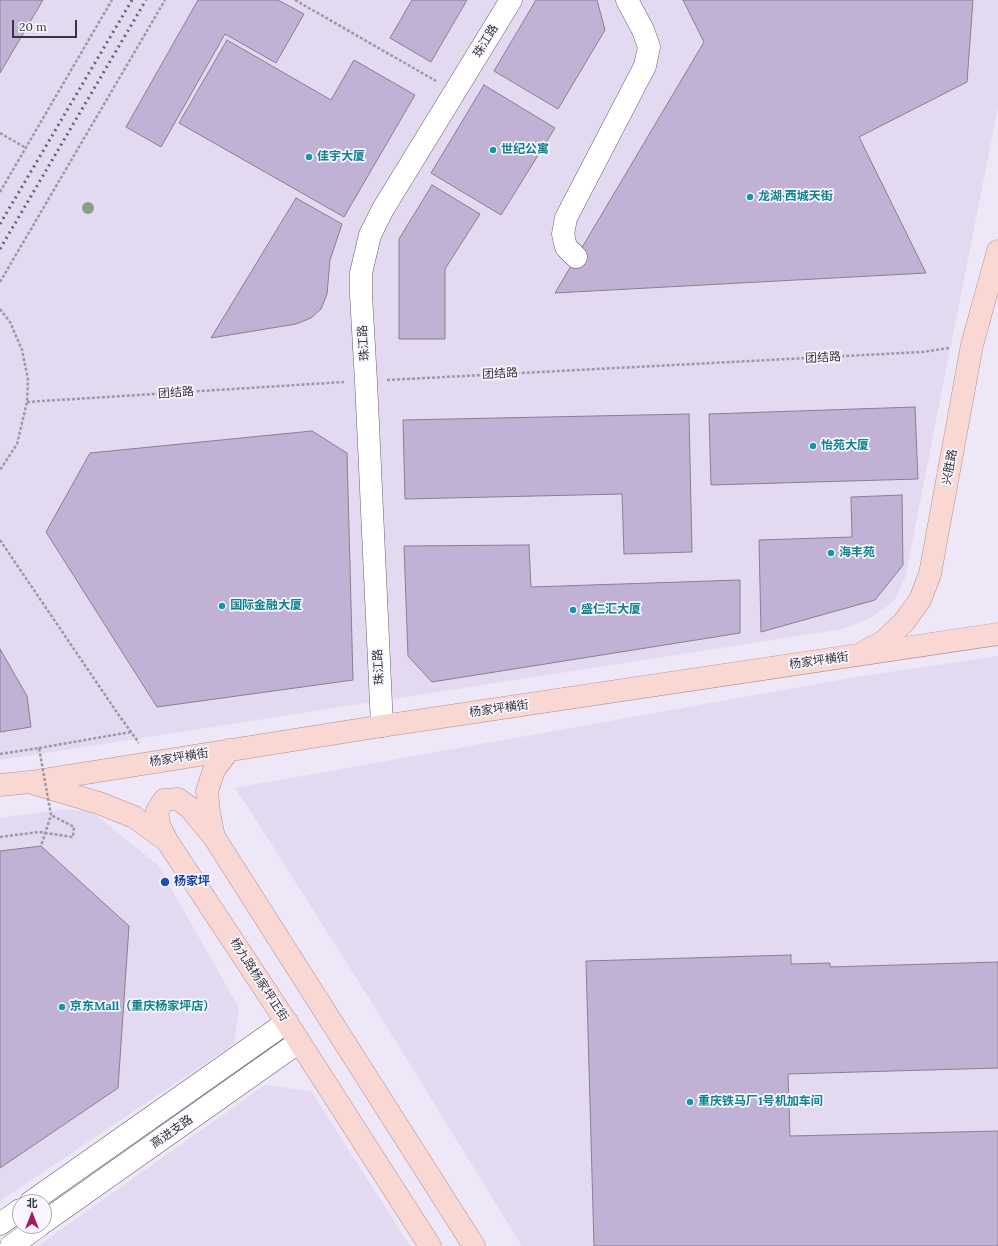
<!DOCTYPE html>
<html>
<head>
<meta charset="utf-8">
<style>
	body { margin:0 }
	#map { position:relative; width:998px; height:1246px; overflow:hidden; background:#ede7f7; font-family:Lora,"Noto Sans SC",serif }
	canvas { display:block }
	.north { position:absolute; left:12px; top:1194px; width:40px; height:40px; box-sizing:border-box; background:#f9f6ff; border:1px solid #aba9b1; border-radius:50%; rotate:0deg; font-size:11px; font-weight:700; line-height:16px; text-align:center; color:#37353b }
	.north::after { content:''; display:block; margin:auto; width:14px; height:18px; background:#a21a66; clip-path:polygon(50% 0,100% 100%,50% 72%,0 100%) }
	.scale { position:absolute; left:12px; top:20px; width:65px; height:18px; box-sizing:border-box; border:2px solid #37353b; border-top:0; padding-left:5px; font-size:12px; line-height:14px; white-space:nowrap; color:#37353b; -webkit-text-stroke:3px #f9f6ff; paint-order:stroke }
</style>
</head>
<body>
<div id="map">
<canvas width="998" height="1246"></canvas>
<div class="north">北</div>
<div class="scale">20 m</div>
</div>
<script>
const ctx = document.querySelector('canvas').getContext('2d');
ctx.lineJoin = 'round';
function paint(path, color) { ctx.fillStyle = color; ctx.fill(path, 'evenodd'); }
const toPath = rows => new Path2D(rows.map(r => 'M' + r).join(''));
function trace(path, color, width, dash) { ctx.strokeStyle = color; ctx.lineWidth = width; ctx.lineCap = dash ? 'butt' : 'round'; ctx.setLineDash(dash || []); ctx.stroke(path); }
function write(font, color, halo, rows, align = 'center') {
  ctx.font = font + ' Lora,"Noto Sans SC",serif'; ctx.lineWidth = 3.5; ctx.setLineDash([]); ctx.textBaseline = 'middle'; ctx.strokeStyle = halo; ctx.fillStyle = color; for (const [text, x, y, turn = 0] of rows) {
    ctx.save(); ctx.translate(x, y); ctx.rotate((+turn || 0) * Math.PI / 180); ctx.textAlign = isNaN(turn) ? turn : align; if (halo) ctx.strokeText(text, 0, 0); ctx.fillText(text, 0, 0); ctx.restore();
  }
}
paint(toPath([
	[0,0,998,0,998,107,905,578,894,601,872,617,843,629,0,760],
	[998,656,998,1246,522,1246,379,1014,253,815,235,788,856,677],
	[65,809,92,812,158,865,239,1008,234,1044,0,1201,0,818],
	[265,1085,311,1091,410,1246,38,1246]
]), '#e3daf1');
const building = toPath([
	[0,0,43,0,0,73,0,0],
	[198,0,278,0,304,14,276,63,225,34,161,147,126,127,198,0],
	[412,0,467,0,431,62,390,38,412,0],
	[536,0,597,0,605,30,558,109,494,71,536,0],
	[683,0,973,0,967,82,859,137,926,273,555,293,704,42,683,0],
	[227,40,331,100,354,60,415,95,344,217,179,123,227,40],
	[484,85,555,128,501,215,431,173,484,85],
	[432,185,480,214,445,269,445,339,399,339,399,239,432,185],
	[296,198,342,224,330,260,327,294,321,309,311,318,296,324,211,338,296,198],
	[915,407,918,479,711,485,709,414,915,407],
	[689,414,692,552,624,554,622,494,405,499,403,420,689,414],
	[312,431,347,453,353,680,157,707,46,532,90,453,312,431],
	[902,495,903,565,875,600,761,632,759,540,852,537,851,497,902,495],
	[529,545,531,587,740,580,740,633,432,682,408,656,404,546,529,545],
	[0,649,27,696,31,727,0,732,0,649],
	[41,846,129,926,118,1088,0,1168,0,851,41,846],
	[791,955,791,964,830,963,830,967,998,962,998,1068,788,1074,790,1136,998,1131,998,1246,594,1246,586,961,791,955]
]);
paint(building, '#c1b1d5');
trace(building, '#87818f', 1);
const minor = toPath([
	[576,257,566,247,563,234,566,218,645,66,649,47,643,30,627,0],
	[382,726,366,381,361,295,361,273,370,235,383,209,511,0]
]);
const tertiary = toPath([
	[31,1202,287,1022],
	[44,1222,299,1042],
	[0,1224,20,1210],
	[11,1246,39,1226]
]);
const primary = toPath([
	[864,652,884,641,904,622,920,600,930,574,972,345,998,251],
	[229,750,214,770,207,791,209,813,214,837,474,1246],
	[35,784,99,803,134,817,167,841,293,1032,430,1246],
	[0,785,30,782,382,726,998,634],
	[167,841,159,825,157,811,164,800,178,799,190,808,213,836]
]);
trace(minor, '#65606d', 23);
trace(tertiary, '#65606d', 23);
trace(primary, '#b28e8c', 23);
trace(toPath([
	[295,0,436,81],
	[0,133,26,148],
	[0,192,112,0],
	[0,282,165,0],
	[0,309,10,322,22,350,28,379,27,402,17,444,0,470],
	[387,380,922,352,949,348],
	[27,402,344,382],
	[0,540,118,714,139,743],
	[39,748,131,732],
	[0,837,39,832,73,837,74,827,51,815]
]), '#9d99a4', 2.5, [3, 2]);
trace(minor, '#fff', 22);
trace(tertiary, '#fff', 22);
trace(primary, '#f9d8d4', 22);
trace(toPath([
	[0,224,132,0],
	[0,249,146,0]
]), '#66636b', 3, [2, 4]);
trace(toPath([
	[0,754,39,748,51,815,41,846]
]), '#9d99a4', 2.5, [3, 2]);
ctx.fillStyle = '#899e8d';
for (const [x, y] of [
	[88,208]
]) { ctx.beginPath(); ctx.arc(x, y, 6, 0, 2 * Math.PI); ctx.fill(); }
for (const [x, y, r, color] of [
	[493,150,4,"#0f9aa8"],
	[309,157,4,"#0f9aa8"],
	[750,197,4,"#0f9aa8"],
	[813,446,4,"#0f9aa8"],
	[831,553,4,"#0f9aa8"],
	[222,606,4,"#0f9aa8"],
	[573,610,4,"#0f9aa8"],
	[165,882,5,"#1a4fb4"],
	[62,1007,4,"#0f9aa8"],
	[690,1102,4,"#0f9aa8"]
]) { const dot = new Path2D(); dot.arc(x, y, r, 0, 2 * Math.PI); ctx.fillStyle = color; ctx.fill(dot); trace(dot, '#f9f6ff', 1.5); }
write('12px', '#37353b', '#f9f6ff', [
	["珠江路",486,41,-59],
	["珠江路",364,343,-94],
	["团结路",823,358,-3],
	["团结路",500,374,-3],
	["团结路",176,393,-4],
	["兴胜路",950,467,-80],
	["杨家坪横街",819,661,-8],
	["珠江路",379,667,-93],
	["杨家坪横街",499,709,-8],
	["杨家坪横街",179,758,-9],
	["杨九路杨家坪正街",259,980,57],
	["高进支路",172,1132,-35]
]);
write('bold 12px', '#0d838f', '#f9f6ff', [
	["世纪公寓",501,150],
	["佳宇大厦",317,157],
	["龙湖·西城天街",758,197],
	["怡苑大厦",821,446],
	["海丰苑",839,553],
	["国际金融大厦",230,606],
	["盛仁汇大厦",581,610],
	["京东Mall（重庆杨家坪店）",70,1007],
	["重庆铁马厂1号机加车间",698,1102]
], 'left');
write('bold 12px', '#164399', '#f9f6ff', [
	["杨家坪",174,882]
], 'left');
</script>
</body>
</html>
